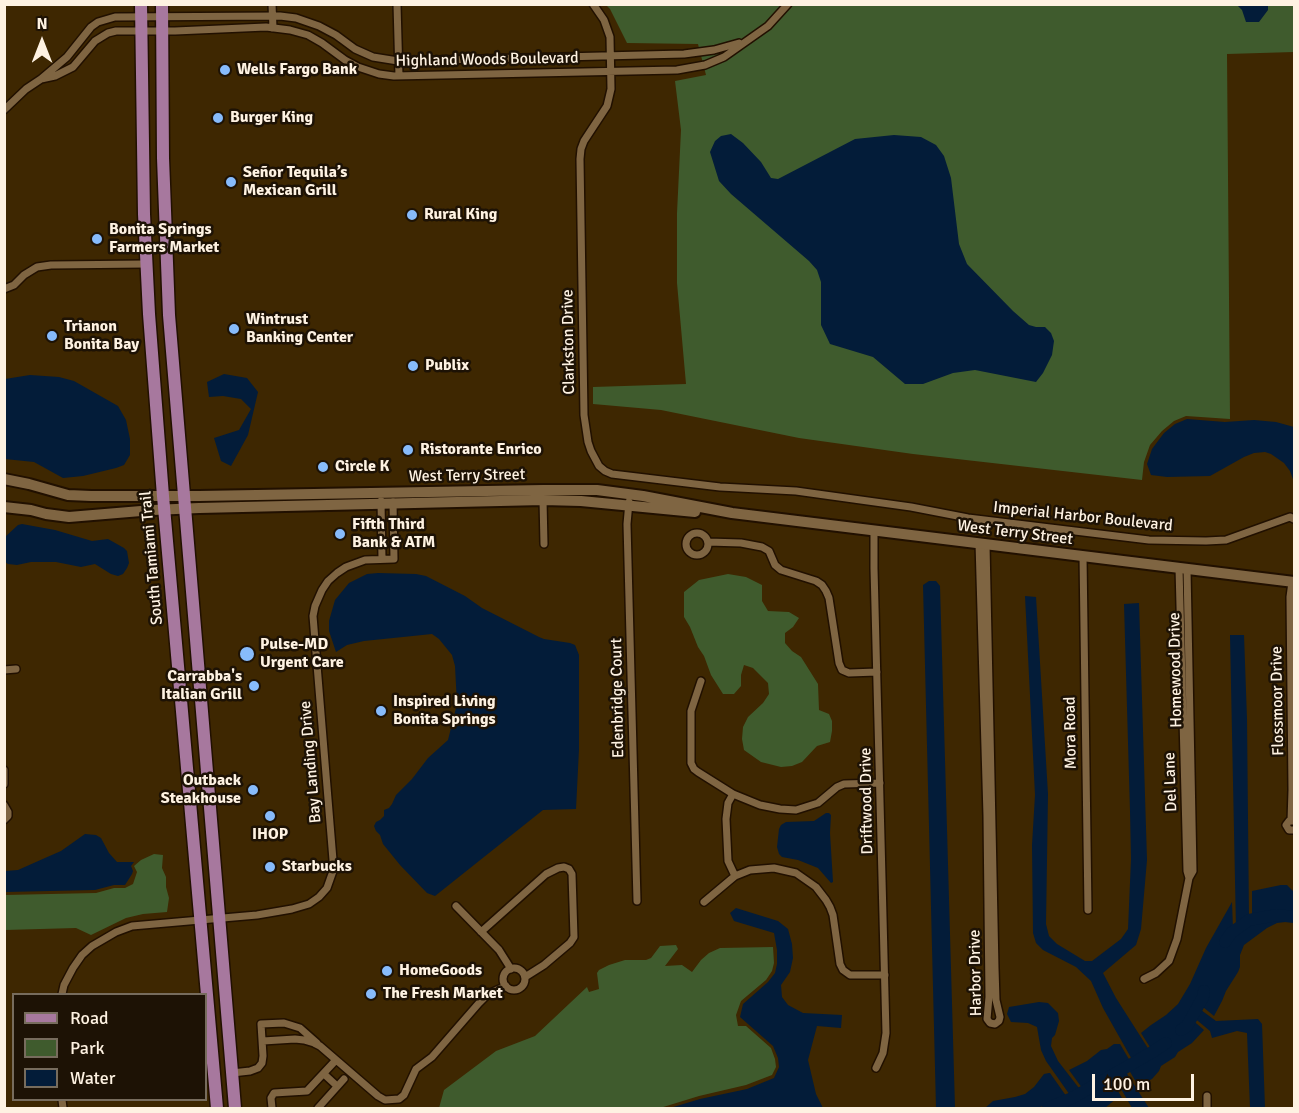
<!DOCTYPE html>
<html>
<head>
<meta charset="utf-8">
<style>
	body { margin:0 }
	#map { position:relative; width:1299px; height:1113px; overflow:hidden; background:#3e2701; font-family:Signika,sans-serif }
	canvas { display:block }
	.frame { position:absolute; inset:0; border:6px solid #fef2e2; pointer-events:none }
	.legend { position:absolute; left:12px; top:993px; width:195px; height:108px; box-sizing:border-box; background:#1d1205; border:2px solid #776c5d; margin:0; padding:8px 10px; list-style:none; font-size:18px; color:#fef2e2 }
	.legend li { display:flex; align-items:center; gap:12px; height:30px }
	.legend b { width:30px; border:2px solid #776c5d }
	.north { position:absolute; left:12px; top:12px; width:60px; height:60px; -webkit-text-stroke:4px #1d1205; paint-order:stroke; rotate:0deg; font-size:16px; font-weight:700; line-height:24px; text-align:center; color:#fef2e2 }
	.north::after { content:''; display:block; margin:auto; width:21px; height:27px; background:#fef2e2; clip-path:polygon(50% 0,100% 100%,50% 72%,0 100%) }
	.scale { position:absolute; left:1092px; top:1074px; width:102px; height:27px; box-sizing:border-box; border:3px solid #fef2e2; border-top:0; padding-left:8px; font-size:18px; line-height:21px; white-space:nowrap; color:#fef2e2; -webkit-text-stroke:4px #1d1205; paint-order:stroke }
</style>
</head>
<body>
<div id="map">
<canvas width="1299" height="1113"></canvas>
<div class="frame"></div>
<ul class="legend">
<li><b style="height:8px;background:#a7789e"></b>Road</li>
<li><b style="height:16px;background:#3f5b2d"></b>Park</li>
<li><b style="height:16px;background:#031c39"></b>Water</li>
</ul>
<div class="north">N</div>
<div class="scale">100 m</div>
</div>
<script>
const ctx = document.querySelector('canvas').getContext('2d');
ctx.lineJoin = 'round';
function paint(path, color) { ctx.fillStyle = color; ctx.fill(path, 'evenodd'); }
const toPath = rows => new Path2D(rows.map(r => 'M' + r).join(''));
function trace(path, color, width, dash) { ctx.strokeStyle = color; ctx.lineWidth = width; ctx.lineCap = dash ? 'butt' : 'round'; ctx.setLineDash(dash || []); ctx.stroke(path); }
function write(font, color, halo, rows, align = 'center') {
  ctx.font = font + ' Signika,sans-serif'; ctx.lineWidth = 5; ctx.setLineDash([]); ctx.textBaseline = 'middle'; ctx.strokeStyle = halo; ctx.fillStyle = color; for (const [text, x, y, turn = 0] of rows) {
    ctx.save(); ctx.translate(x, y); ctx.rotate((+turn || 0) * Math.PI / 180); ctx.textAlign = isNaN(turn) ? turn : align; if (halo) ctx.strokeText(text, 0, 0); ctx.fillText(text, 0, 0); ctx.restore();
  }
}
paint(toPath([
	[606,5,1294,5,1294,52,1227,54,1230,419,1186,416,1174,421,1162,431,1150,445,1144,462,1142,480,913,454,799,438,661,410,593,404,593,387,686,384,677,283,677,213,681,130,675,81,706,75,698,44,627,43,610,9],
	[728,574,746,577,762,585,762,601,768,611,789,612,799,618,793,627,785,633,785,643,792,651,801,657,818,684,819,710,829,714,832,721,832,731,830,742,817,746,802,762,792,766,781,767,761,762,744,750,742,739,743,727,748,717,763,703,769,694,768,683,753,668,744,665,741,675,741,686,734,694,723,694,711,675,704,656,698,647,690,627,684,617,684,592,699,580],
	[154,854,163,855,162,868,166,877,166,887,169,898,167,912,143,914,126,918,91,935,76,928,5,930,5,895,96,893,114,888,125,888,133,884,137,872,134,866,141,860],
	[676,945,678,949,665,966,682,965,692,972,701,960,709,953,720,948,773,947,774,963,772,971,766,980,741,1001,736,1015,738,1026,746,1026,771,1048,775,1059,776,1067,772,1075,746,1085,699,1096,660,1108,439,1108,444,1090,496,1051,535,1036,587,987,589,992,599,989,597,973,599,970,609,965,625,960,646,960,651,958,660,946]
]), '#3f5b2d');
paint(toPath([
	[1237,5,1268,5,1268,10,1259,22,1246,22,1242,10],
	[731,134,743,143,761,162,771,178,778,179,855,139,894,135,921,137,936,145,944,156,951,178,959,244,967,264,1013,311,1029,325,1036,327,1045,327,1051,333,1054,341,1052,355,1043,373,1036,382,975,370,953,373,923,384,905,384,873,357,830,344,821,325,821,282,817,270,809,261,731,194,719,181,710,152,715,141,721,136],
	[224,374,247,378,258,392,248,435,231,466,221,461,214,438,239,430,251,409,241,399,223,396,209,397,207,382],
	[30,375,59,377,74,381,118,406,126,420,130,439,130,455,124,465,116,468,83,476,63,478,34,462,5,459,5,379],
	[1187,419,1225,422,1254,420,1276,422,1294,427,1294,482,1290,471,1284,463,1271,454,1265,452,1254,453,1244,457,1210,476,1167,477,1151,475,1147,464,1152,449,1164,433,1175,424],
	[22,524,55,530,92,541,108,539,124,548,127,551,129,563,127,568,123,574,118,576,111,574,95,564,81,567,56,562,31,562,17,565,8,564,5,562,5,537,18,525],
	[378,573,416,574,426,576,465,596,482,608,539,637,544,639,570,643,575,645,579,655,579,749,576,809,543,810,435,896,427,893,400,865,383,844,380,835,376,831,374,826,376,822,380,820,384,816,384,810,389,808,392,804,396,795,412,779,428,758,448,740,457,704,455,666,452,655,439,639,432,634,364,641,347,645,336,652,329,631,329,621,335,600,349,583,367,574],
	[929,581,936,581,940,586,955,1108,936,1108,923,585],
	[1025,596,1036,597,1048,794,1046,924,1049,936,1057,944,1085,961,1092,961,1121,939,1128,929,1131,859,1130,811,1124,604,1139,603,1147,860,1141,929,1136,945,1103,973,1116,998,1151,1053,1134,1063,1103,1008,1091,981,1076,967,1043,950,1036,943,1033,933,1032,845,1035,795],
	[1230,635,1244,635,1247,719,1249,920,1236,929],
	[826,813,829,813,831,815,830,833,833,882,831,883,818,868,798,860,782,857,779,854,777,847,779,829,781,825,786,822,814,821],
	[85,834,96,835,101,838,109,853,117,862,134,862,131,866,133,871,132,874,125,885,114,885,95,890,5,892,5,871,18,870,45,858,61,851],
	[1281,885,1287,885,1294,892,1294,921,1277,923,1267,928,1244,945,1240,955,1240,967,1238,972,1226,991,1222,1001,1214,1016,1198,1003,1195,1005,1189,1017,1204,1030,1192,1043,1178,1052,1175,1057,1161,1066,1159,1071,1152,1079,1142,1084,1139,1087,1126,1065,1111,1072,1110,1077,1122,1098,1117,1098,1105,1108,1053,1108,1050,1104,1037,1108,985,1108,993,1101,1015,1097,1025,1094,1034,1087,1044,1074,1049,1073,1050,1073,1069,1100,1073,1101,1083,1095,1085,1092,1069,1070,1087,1061,1101,1050,1107,1049,1114,1044,1120,1044,1133,1066,1152,1057,1153,1052,1141,1033,1151,1025,1166,1015,1178,1004,1190,984,1206,948,1232,902,1233,929,1236,933,1252,921,1252,891],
	[736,908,778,921,788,929,792,944,793,958,790,972,781,985,782,997,788,1005,803,1013,842,1015,841,1028,817,1026,808,1060,816,1094,823,1108,670,1108,700,1099,747,1089,774,1078,779,1067,778,1058,773,1046,740,1017,743,1004,768,982,775,973,777,964,777,950,774,933,734,921,730,913],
	[1039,1002,1048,1003,1058,1013,1059,1021,1055,1035,1052,1038,1051,1046,1058,1061,1082,1092,1072,1098,1046,1061,1041,1050,1037,1027,1028,1023,1011,1022,1007,1014,1009,1007],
	[1197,1007,1216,1021,1258,1019,1262,1024,1265,1108,1250,1108,1247,1033,1237,1031,1212,1038,1210,1031,1192,1016],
	[1124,1069,1149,1108,1132,1108,1113,1075]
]), '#031c39');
trace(toPath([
	[1225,942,1231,933,1249,920,1277,915,1294,917],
	[1181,1030,1187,1026,1203,997,1204,991],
	[1048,1108,1072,1098,1118,1072,1154,1051,1166,1043]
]), '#031c39', 12);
const street = toPath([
	[272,4,273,28],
	[397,4,399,76],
	[593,4,604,20,610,37,611,89,607,106,584,141,581,149,580,159,584,415,588,442,591,451,599,466,605,471,612,474,720,487,796,491,911,507,968,518,1149,540,1206,541,1226,540,1290,517,1294,519],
	[41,79,55,76,73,67,95,41,108,33,116,31,175,31,266,27,290,30,308,35,322,43,345,60,358,67,379,74,394,76,677,70,705,65,724,57,768,26,788,4],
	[4,110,26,89,41,79,67,57,91,27,98,22,115,17,280,16,296,18,319,26,336,35,355,49,373,57,398,61,684,54,714,50,739,43],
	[4,289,14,285,24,275,37,267,51,265,146,264],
	[543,500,544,544],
	[381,501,382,559],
	[629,502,627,524,637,901],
	[874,531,874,568,886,1033,883,1053,876,1068],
	'686 544a11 11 0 1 1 22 0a11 11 0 1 1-22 0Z',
	[708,542,741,543,762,547,769,551,775,565,781,570,816,581,822,585,826,591,829,598,839,663,842,670,849,673,877,672],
	[979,543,987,816,989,997,987,1019,990,1023,995,1024,999,1021,1000,1017,996,1000,995,968,986,544],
	[1083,556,1088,910],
	[1187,569,1193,871,1189,878],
	[4,670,16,669],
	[701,681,691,711,691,763,694,769,698,772,733,794,760,805,780,809,796,810,818,803,837,787,844,784,880,783],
	[4,770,4,784],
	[733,794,728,803,726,819,728,861,735,876],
	[4,805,8,812,8,816,4,820],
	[1291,821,1292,790,1290,597,1292,582],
	[1294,821,1289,821,1286,825,1289,830,1294,830],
	[704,902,735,876,750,870,774,868,796,873,816,887,826,900,830,907,833,915,840,964,843,970,850,975,885,975],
	[456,906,499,950,511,969],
	[481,932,546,874,558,868,564,867,569,869,572,874,574,937,570,943,544,965,525,977],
	'503 979a11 11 0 1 1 22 0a11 11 0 1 1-22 0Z',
	[1144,979,1156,973,1169,961,1177,939,1189,878,1187,871,1179,568],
	[62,994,64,985,73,968,82,955,92,946,116,932,132,926,257,915,292,909,309,904,319,897,327,888,333,871,333,860,313,616,315,606,322,590,328,581,337,573,346,567,365,560,394,559,393,502],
	[263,1041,295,1039,304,1040,314,1043,320,1046,378,1096,385,1100,399,1099,404,1095,416,1069,432,1057,479,1003,488,994,506,986],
	[232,1073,250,1071,258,1068,262,1063,263,1056,261,1024,284,1023,300,1028,317,1043],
	[324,1074,337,1086],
	[1207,1096,1207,1108],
	[62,1100,63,1108],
	[272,1108,271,1098,274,1093,307,1091,336,1060],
	[318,1108,344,1079]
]);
const secondary = toPath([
	[4,479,29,484,68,495,91,496,199,496,543,490,597,490,643,496,732,513,1294,582],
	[4,507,31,510,46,514,69,517,153,510,199,508,543,500,581,501,695,512]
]);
const primary = toPath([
	[141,4,144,214,149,314,163,496,217,1108],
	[162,4,163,158,169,315,235,1108]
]);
trace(street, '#211000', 10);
trace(secondary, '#211000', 14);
trace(primary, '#211000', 15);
trace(street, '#7f6542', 7);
trace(secondary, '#7f6542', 10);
trace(primary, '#a7789e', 12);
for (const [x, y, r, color] of [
	[225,70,6,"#87bbfb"],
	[218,118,6,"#87bbfb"],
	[231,182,6,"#87bbfb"],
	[412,215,6,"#87bbfb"],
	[97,239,6,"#87bbfb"],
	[234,329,6,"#87bbfb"],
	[52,336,6,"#87bbfb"],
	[413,366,6,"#87bbfb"],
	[408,450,6,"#87bbfb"],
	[323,467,6,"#87bbfb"],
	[340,534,6,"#87bbfb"],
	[247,654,8,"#87bbfb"],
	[254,686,6,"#87bbfb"],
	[381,711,6,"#87bbfb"],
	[253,790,6,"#87bbfb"],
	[270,816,6,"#87bbfb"],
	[270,867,6,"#87bbfb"],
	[387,971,6,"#87bbfb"],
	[371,994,6,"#87bbfb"]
]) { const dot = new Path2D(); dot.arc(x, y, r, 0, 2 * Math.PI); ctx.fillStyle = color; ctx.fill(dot); trace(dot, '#1d1205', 2); }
write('16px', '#fef2e2', '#1d1205', [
	["Highland Woods Boulevard",487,60,-1],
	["Clarkston Drive",569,342,-91],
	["West Terry Street",467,476,-1],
	["Imperial Harbor Boulevard",1083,517,6],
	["West Terry Street",1015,533,7],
	["South Tamiami Trail",152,558,-95],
	["Homewood Drive",1176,670,-91],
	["Edenbridge Court",618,698,-91],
	["Flossmoor Drive",1278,701,-91],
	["Mora Road",1071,733,-91],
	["Bay Landing Drive",311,762,-95],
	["Del Lane",1171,782,-92],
	["Driftwood Drive",867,801,-91],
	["Harbor Drive",976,973,-91]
]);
write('bold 16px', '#fef2e2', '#1d1205', [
	["Wells Fargo Bank",237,70],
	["Burger King",230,118],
	["Señor Tequila’s",243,173],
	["Mexican Grill",243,191],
	["Rural King",424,215],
	["Bonita Springs",109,230],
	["Farmers Market",109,248],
	["Wintrust",246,320],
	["Banking Center",246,338],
	["Trianon",64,327],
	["Bonita Bay",64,345],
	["Publix",425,366],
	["Ristorante Enrico",420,450],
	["Circle K",335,467],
	["Fifth Third",352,525],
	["Bank & ATM",352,543],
	["Pulse-MD",260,645],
	["Urgent Care",260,663],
	["Carrabba's",242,677,"right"],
	["Italian Grill",242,695,"right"],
	["Inspired Living",393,702],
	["Bonita Springs",393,720],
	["Outback",241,781,"right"],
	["Steakhouse",241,799,"right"],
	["IHOP",270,835,"center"],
	["Starbucks",282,867],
	["HomeGoods",399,971],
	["The Fresh Market",383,994]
], 'left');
</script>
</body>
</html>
